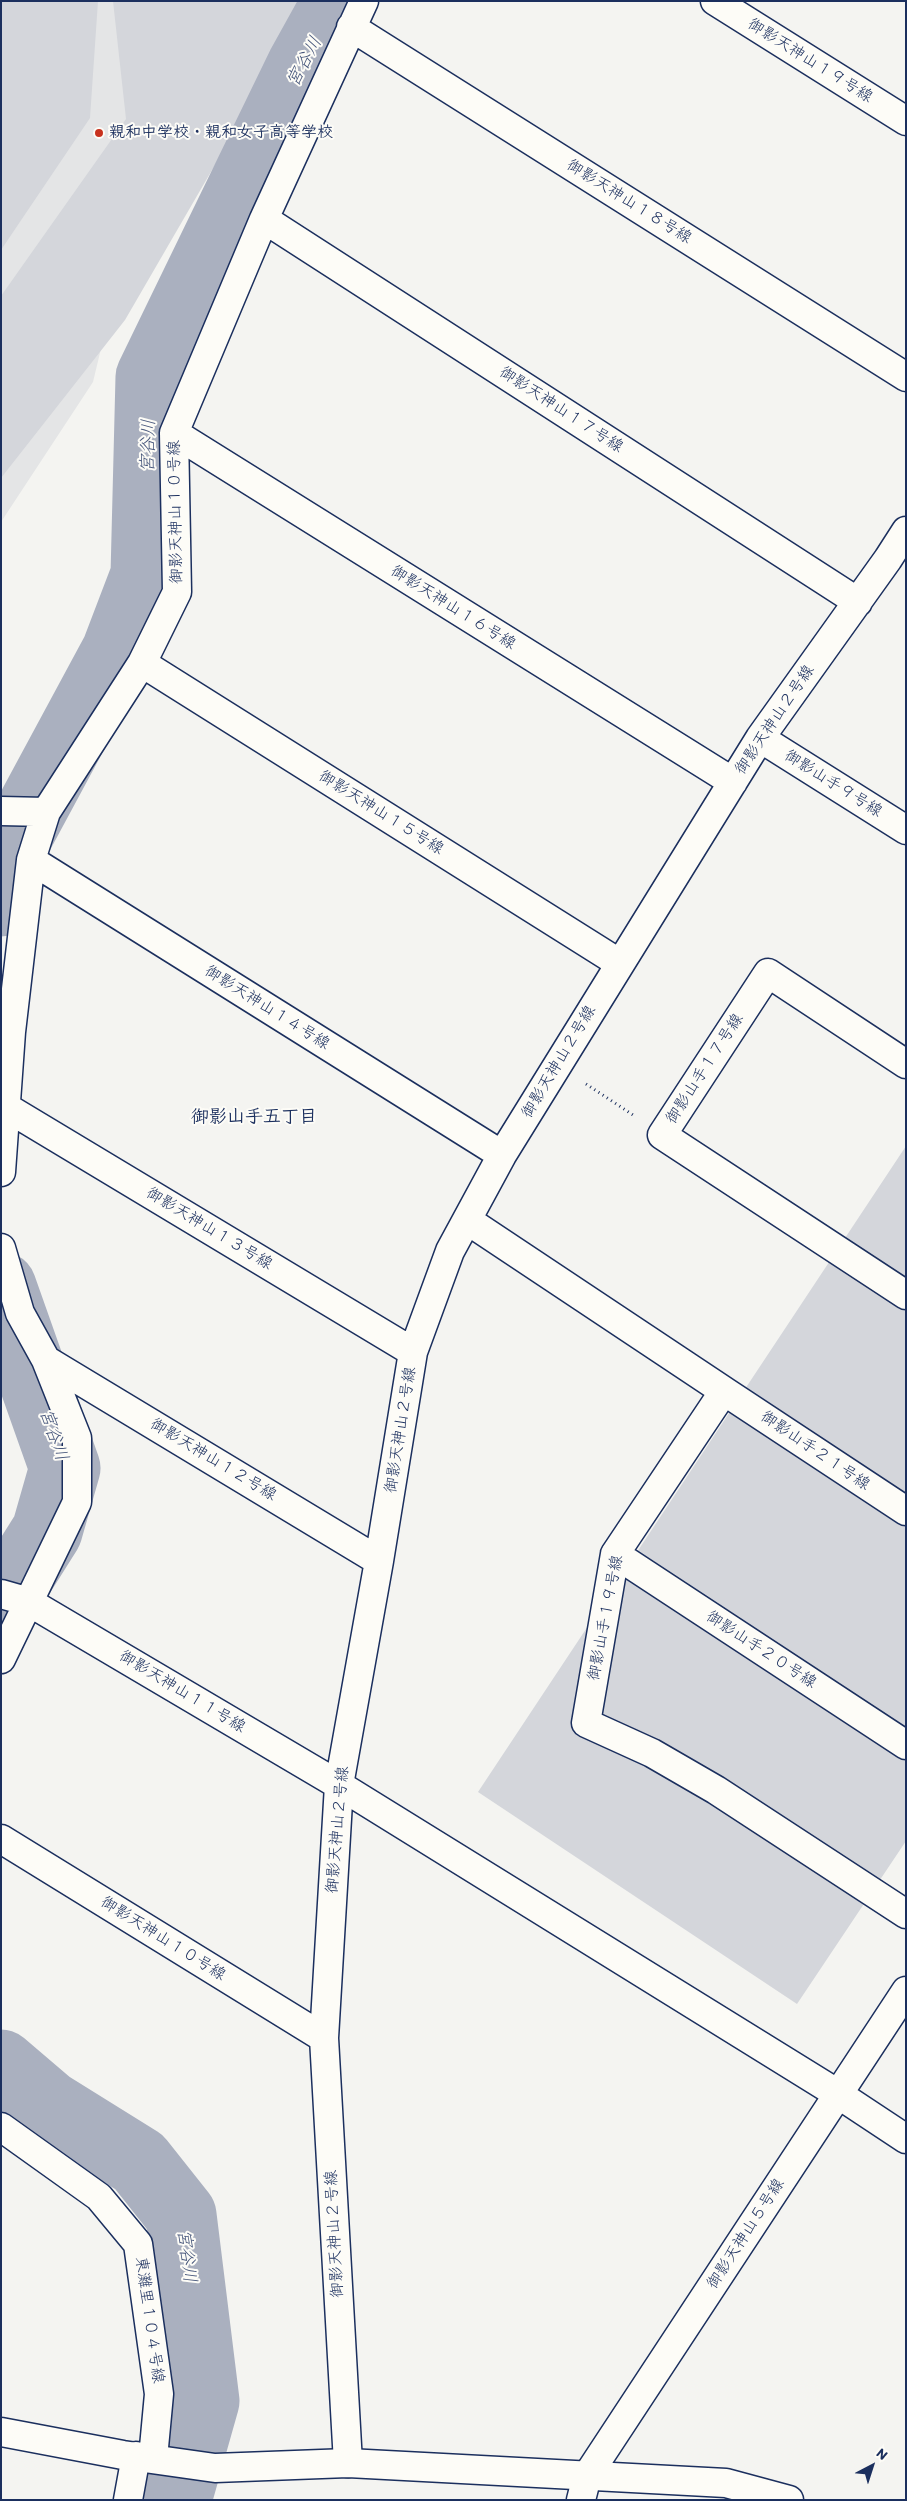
<!DOCTYPE html>
<html>
<head>
<meta charset="utf-8">
<style>
	body { margin:0 }
	#map { position:relative; width:907px; height:2501px; overflow:hidden; background:#f4f4f1; font-family:Itim,sans-serif }
	canvas { display:block }
	.frame { position:absolute; inset:0; border:2px solid #1b2f5e; pointer-events:none }
	.north { position:absolute; left:847px; top:2441px; width:50px; height:50px; -webkit-text-stroke:4px #fdfcf7; paint-order:stroke; rotate:40deg; font-size:14px; font-weight:700; line-height:20px; text-align:center; color:#1b2f5e }
	.north::after { content:''; display:block; margin:auto; width:18px; height:22px; background:#1b2f5e; clip-path:polygon(50% 0,100% 100%,50% 72%,0 100%) }
</style>
</head>
<body>
<div id="map">
<canvas width="907" height="2501"></canvas>
<div class="frame"></div>
<div class="north">N</div>
</div>
<script>
const ctx = document.querySelector('canvas').getContext('2d');
ctx.lineJoin = 'round';
function paint(path, color) { ctx.fillStyle = color; ctx.fill(path, 'evenodd'); }
const toPath = rows => new Path2D(rows.map(r => 'M' + r).join(''));
function trace(path, color, width, dash) { ctx.strokeStyle = color; ctx.lineWidth = width; ctx.lineCap = dash ? 'butt' : 'round'; ctx.setLineDash(dash || []); ctx.stroke(path); }
function write(font, color, halo, rows, align = 'center') {
  ctx.font = font + ' Itim,"Klee One",sans-serif'; ctx.lineWidth = 4; ctx.setLineDash([]); ctx.textBaseline = 'middle'; ctx.strokeStyle = halo; ctx.fillStyle = color; for (const [text, x, y, turn = 0] of rows) {
    ctx.save(); ctx.translate(x, y); ctx.rotate((+turn || 0) * Math.PI / 180); ctx.textAlign = isNaN(turn) ? turn : align; if (halo) ctx.strokeText(text, 0, 0); ctx.fillText(text, 0, 0); ctx.restore();
  }
}
paint(toPath([
	[1,1,272,1,121,265,93,382,1,522]
]), '#e4e5e6');
paint(toPath([
	[1,1,98,1,90,118,1,250],
	[113,1,310,1,125,320,1,478,1,296,126,119],
	[906,1146,906,1841,797,2004,478,1792]
]), '#d4d6db');
trace(toPath([
	[1,901,6,857,117,651,146,575,151,377,302,66,338,1],
	[1,1287,65,1468,47,1531,1,1604],
	[1,2065,49,2106,139,2162,181,2215,204,2401,176,2500]
]), '#aab0bf', 71);
const minor = toPath([
	[715,1,906,121],
	[351,27,906,377],
	[264,219,858,602],
	[174,433,733,782],
	[142,663,619,963],
	[760,738,906,830],
	[1,811,46,812],
	[31,860,502,1155],
	[906,1064,768,973,662,1135,906,1295],
	[4,1106,413,1352],
	[1,1172,11,1032,31,860,46,812,142,663,177,592,174,433,264,219,364,1],
	[467,1220,724,1391,615,1554,586,1723,652,1753,716,1790,906,1914],
	[1,1248,20,1313,46,1360,77,1438,77,1502,1,1659],
	[46,1360,379,1561],
	[724,1391,906,1511],
	[615,1554,906,1745],
	[1,1594,29,1602,339,1785,838,2094,906,2139],
	[1,1839,324,2038],
	[1,2127,99,2197,138,2244,159,2394,153,2458],
	[348,2463,324,2038,339,1785,379,1561,413,1352,450,1251,502,1155,760,738,888,559,906,531],
	[128,2500,136,2456],
	[581,2500,587,2476,906,1991]
]);
const tertiary = toPath([
	[1,2432,123,2455,215,2468,348,2463,726,2483,789,2500]
]);
trace(minor, '#1b2f5e', 31);
trace(tertiary, '#1b2f5e', 31);
trace(toPath([
	[586,1084,633,1115]
]), '#1b2f5e', 3, [1, 4]);
trace(minor, '#fdfcf7', 28);
trace(tertiary, '#fdfcf7', 28);
for (const [x, y, r, color] of [
	[99,133,5,"#c8321e"]
]) { const dot = new Path2D(); dot.arc(x, y, r, 0, 2 * Math.PI); ctx.fillStyle = color; ctx.fill(dot); trace(dot, '#fdfcf7', 2); }
write('16px', '#1b2f5e', '#fdfcf7', [
	["御影天神山１９号線",810,61,32],
	["御影天神山１８号線",629,202,32],
	["御影天神山１７号線",561,410,33],
	["御影天神山１０号線",176,512,-91],
	["御影天神山１６号線",453,608,32],
	["御影天神山２号線",775,720,-56],
	["御影山手９号線",833,784,32],
	["御影天神山１５号線",381,813,32],
	["御影天神山１４号線",267,1008,32],
	["御影天神山２号線",559,1062,-59],
	["御影山手１７号線",705,1069,-57],
	["御影天神山１３号線",209,1229,31],
	["御影天神山２号線",401,1430,-81],
	["御影山手２１号線",815,1451,34],
	["御影天神山１２号線",213,1460,31],
	["御影山手１９号線",606,1618,-79],
	["御影山手２０号線",761,1650,33],
	["御影天神山１１号線",182,1692,31],
	["御影天神山２号線",338,1830,-85],
	["御影天神山１０号線",163,1939,32],
	["御影天神山２号線",335,2234,-93],
	["御影天神山５号線",746,2234,-57],
	["東灘里１０４号線",149,2320,82]
]);
write('bold 16px', '#1b2f5e', '#fdfcf7', [
	["親和中学校・親和女子高等学校",109,133]
], 'left');
write('italic 18px', '#46567b', '#fdfcf7', [
	["宮谷川",305,62,-62],
	["宮谷川",149,446,-89],
	["宮谷川",53,1435,71],
	["宮谷川",186,2256,83]
]);
write('bold 18px', '#1b2f5e', '#fdfcf7', [
	["御影山手五丁目",254,1117]
]);
</script>
</body>
</html>
